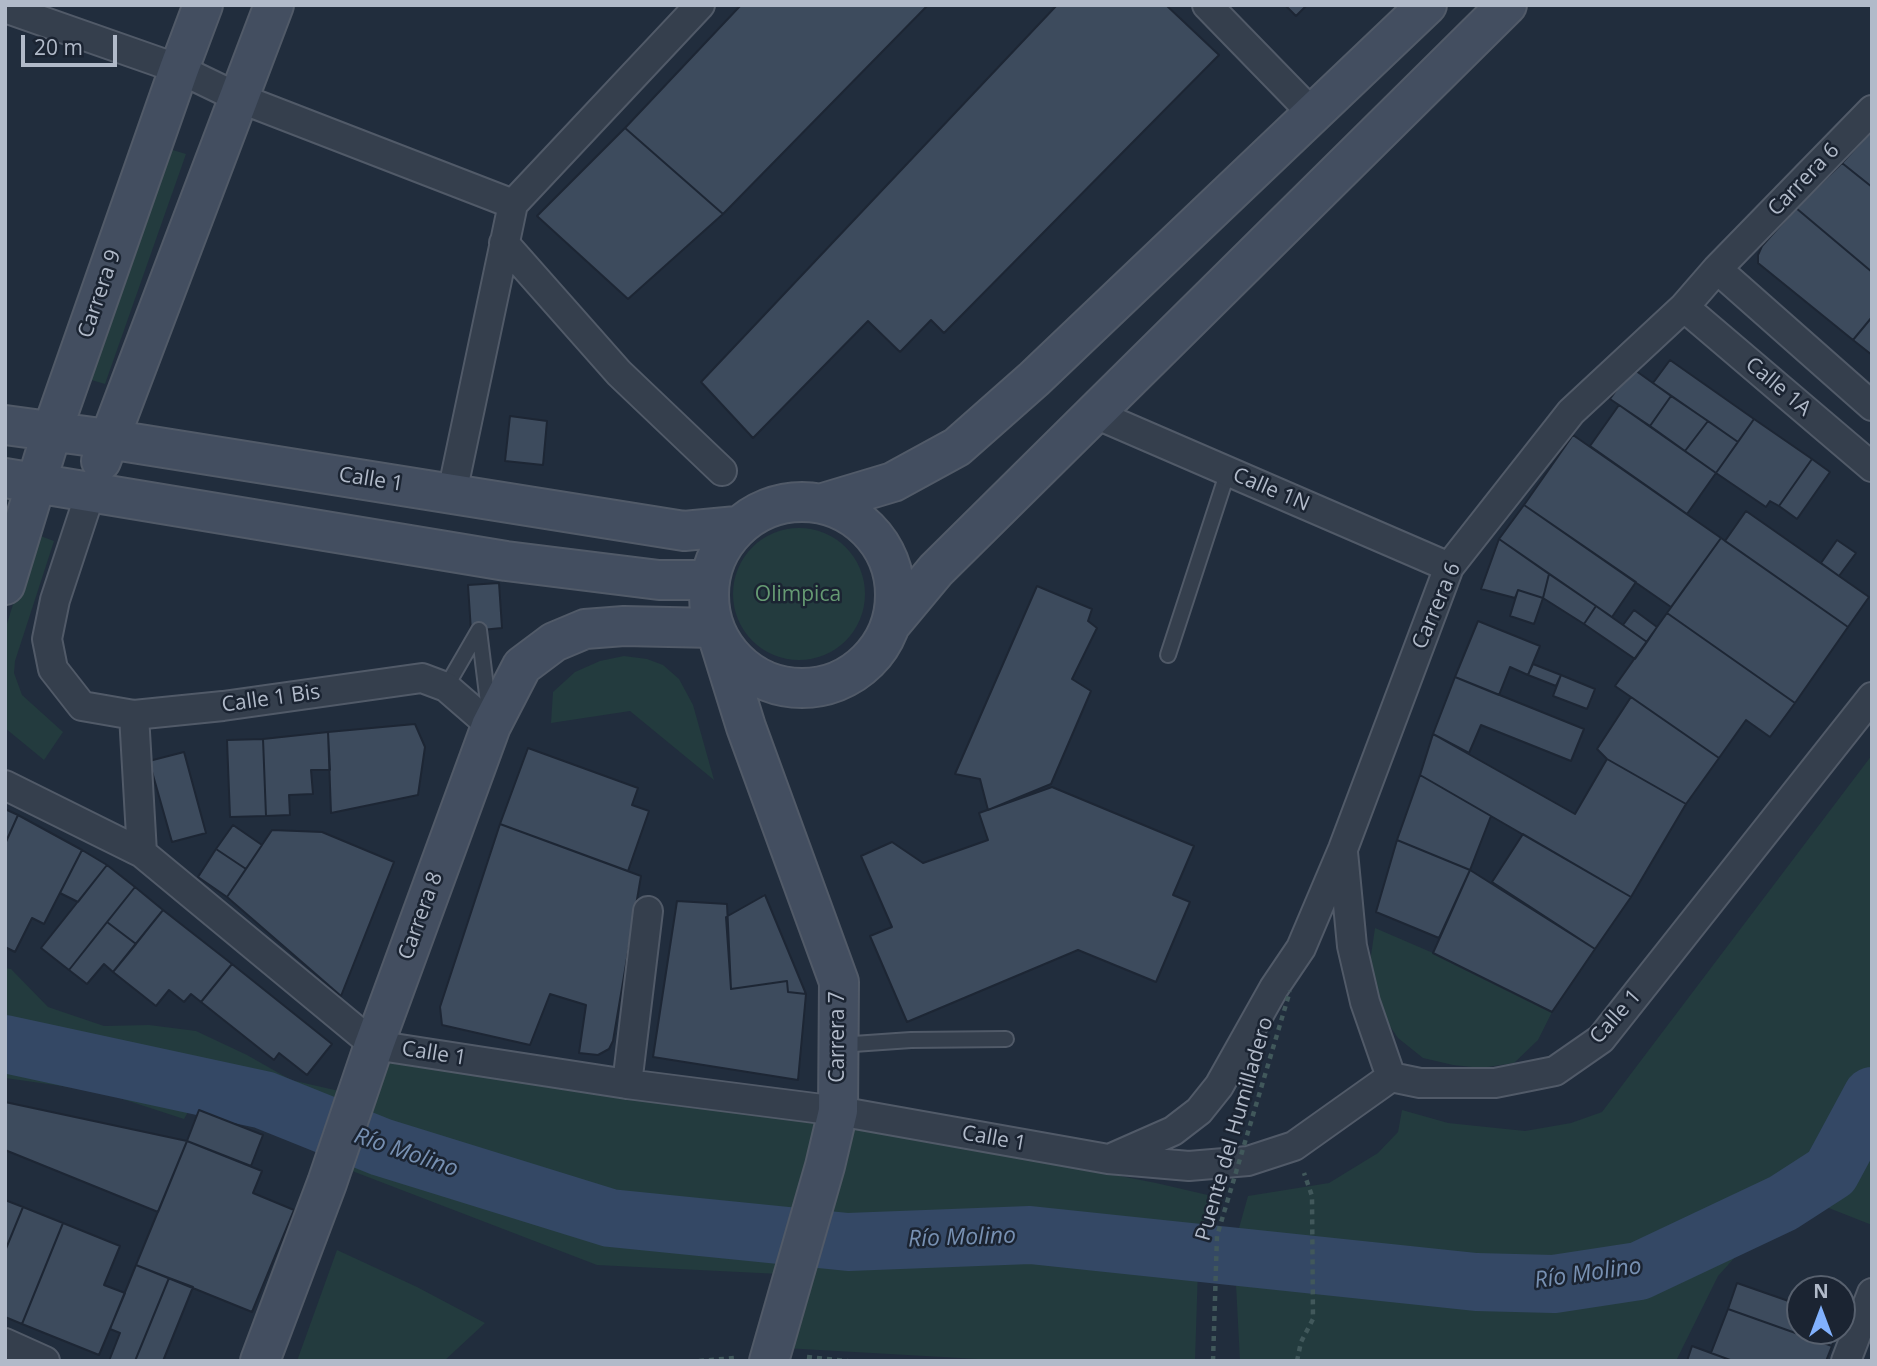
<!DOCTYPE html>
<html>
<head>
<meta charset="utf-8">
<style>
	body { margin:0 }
	#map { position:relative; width:1877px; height:1366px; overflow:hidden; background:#212d3d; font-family:"Open Sans",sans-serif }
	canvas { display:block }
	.frame { position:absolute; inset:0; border:7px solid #b1bac9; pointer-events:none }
	.north { position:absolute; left:1786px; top:1275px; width:70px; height:70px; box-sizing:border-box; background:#1b2432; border:2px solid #57606e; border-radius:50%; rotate:0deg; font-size:19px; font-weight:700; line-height:28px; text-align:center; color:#b1bac9 }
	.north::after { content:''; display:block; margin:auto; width:24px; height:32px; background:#81b1fe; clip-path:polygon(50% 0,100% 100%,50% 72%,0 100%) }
	.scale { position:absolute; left:21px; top:35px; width:96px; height:32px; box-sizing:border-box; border:4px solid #b1bac9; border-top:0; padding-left:9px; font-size:21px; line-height:24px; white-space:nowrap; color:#b1bac9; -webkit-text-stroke:5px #1b2432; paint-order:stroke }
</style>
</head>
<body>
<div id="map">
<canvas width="1877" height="1366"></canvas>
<div class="frame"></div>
<div class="north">N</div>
<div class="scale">20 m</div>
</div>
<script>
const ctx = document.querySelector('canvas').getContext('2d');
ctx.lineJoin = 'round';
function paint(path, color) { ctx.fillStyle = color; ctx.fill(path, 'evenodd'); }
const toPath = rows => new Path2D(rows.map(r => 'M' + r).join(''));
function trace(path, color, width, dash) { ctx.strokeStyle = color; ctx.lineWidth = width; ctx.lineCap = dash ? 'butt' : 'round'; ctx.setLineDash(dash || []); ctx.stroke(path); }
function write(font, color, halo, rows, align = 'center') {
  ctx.font = font + ' "Open Sans",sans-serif'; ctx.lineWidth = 5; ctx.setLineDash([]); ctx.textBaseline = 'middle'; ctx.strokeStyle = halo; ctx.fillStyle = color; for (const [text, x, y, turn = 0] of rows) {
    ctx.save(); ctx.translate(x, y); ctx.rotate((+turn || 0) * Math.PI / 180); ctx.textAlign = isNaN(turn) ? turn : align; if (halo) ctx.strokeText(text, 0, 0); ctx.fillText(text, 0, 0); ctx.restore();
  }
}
paint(toPath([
	[166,148,186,154,105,384,88,379],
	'733 594a66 66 0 1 1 132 0a66 66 0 1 1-132 0Z',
	[35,534,54,541,15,661,14,673,22,695,63,732,44,760,5,728,5,630],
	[624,656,647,659,663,665,679,679,693,705,714,780,630,711,551,723,553,692,575,672,600,661],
	[1872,755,1872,1225,1811,1201,1765,1224,1718,1276,1676,1361,1240,1361,1234,1246,1248,1196,1329,1183,1378,1153,1398,1132,1402,1110,1448,1123,1525,1131,1571,1123,1602,1112],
	[1375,928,1433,953,1552,1012,1538,1040,1514,1063,1481,1068,1453,1065,1423,1058,1398,1038,1379,1010,1369,969],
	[5,968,11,969,48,1007,104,1026,149,1025,196,1031,247,1055,291,1080,339,1091,320,1146,196,1098,184,1119,98,1091,5,1078],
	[384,1060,826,1119,780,1274,597,1265,347,1169],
	[843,1122,1156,1183,1212,1196,1199,1237,1195,1361,1013,1361,784,1348],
	[337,1250,417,1287,485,1323,444,1361,297,1361]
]), '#233b3e');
trace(toPath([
	[5,1044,264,1100,381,1147,610,1218,848,1242,1030,1235,1476,1282,1554,1284,1639,1271,1783,1203,1831,1172,1872,1096]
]), '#344865', 58);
const building = toPath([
	[741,5,928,5,723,214,625,128,741,5],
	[1057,5,1166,5,1219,55,944,333,931,320,900,352,868,321,753,438,701,382,1057,5],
	[1285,5,1307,5,1296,16,1285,5],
	[625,128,723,214,628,299,537,216,625,128],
	[1872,130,1872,187,1842,163,1872,130],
	[1842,163,1872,187,1872,272,1796,208,1842,163],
	[1796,208,1872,272,1872,317,1853,340,1758,263,1758,255,1762,246,1796,208],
	[1872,317,1872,355,1853,340,1872,317],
	[1670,360,1754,419,1738,442,1653,383,1670,360],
	[1632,368,1671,396,1650,426,1610,399,1632,368],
	[1671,396,1708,421,1685,451,1650,426,1671,396],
	[1619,405,1716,473,1687,514,1590,446,1619,405],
	[510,416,547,421,543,465,505,461,510,416],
	[1754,419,1812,459,1779,506,1770,501,1766,507,1716,473,1754,419],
	[1708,421,1738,442,1716,473,1685,451,1708,421],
	[1573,435,1721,538,1671,607,1524,505,1573,435],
	[1812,459,1830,472,1797,519,1779,506,1812,459],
	[1524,505,1636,582,1612,617,1499,539,1524,505],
	[1746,511,1869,597,1848,627,1725,541,1746,511],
	[1721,538,1848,627,1795,703,1667,613,1721,538],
	[1499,539,1549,574,1543,598,1518,590,1515,598,1481,589,1499,539],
	[1837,540,1856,553,1839,576,1821,563,1837,540],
	[1549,574,1596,606,1584,624,1543,598,1549,574],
	[499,583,502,628,471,631,468,585,499,583],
	[1037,586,1092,609,1088,621,1097,628,1072,679,1091,691,1051,784,988,810,980,779,955,774,1037,586],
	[1518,590,1543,598,1534,624,1510,616,1518,590],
	[1596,606,1647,642,1635,659,1584,624,1596,606],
	[1634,610,1657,627,1647,642,1623,625,1634,610],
	[1667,613,1795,703,1770,737,1746,720,1719,758,1615,686,1667,613],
	[1478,621,1540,646,1528,675,1510,667,1499,695,1455,677,1478,621],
	[1533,664,1561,675,1556,686,1528,675,1533,664],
	[1561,675,1595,689,1587,709,1553,696,1561,675],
	[1455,677,1584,729,1571,761,1481,725,1469,753,1433,734,1455,677],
	[1631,697,1719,758,1686,804,1607,759,1597,749,1631,697],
	[415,724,425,747,418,795,331,813,328,732,415,724],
	[328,732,330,770,311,770,313,794,289,795,290,815,266,816,263,739,328,732],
	[1433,734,1575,814,1607,759,1686,804,1631,897,1420,775,1433,734],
	[263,739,266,816,230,817,227,740,263,739],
	[528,748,638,788,632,805,649,811,628,871,500,824,528,748],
	[184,752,206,833,172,842,149,761,184,752],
	[1420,775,1491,816,1470,870,1397,840,1420,775],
	[1052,787,1194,846,1173,895,1190,902,1156,982,1078,950,907,1022,870,936,892,927,861,856,892,842,923,863,988,840,979,813,1052,787],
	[5,809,18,815,5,844,5,809],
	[18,815,82,850,44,924,32,918,15,952,5,947,5,844,18,815],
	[500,824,641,876,613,1041,609,1049,598,1055,579,1053,586,1005,550,994,530,1045,442,1025,440,1007,500,824],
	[233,825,262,845,246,869,216,849,233,825],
	[272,830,322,832,394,862,341,996,227,897,272,830],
	[1523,834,1631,897,1595,949,1492,882,1523,834],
	[1397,840,1470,870,1439,938,1376,912,1397,840],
	[216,849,246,869,227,897,198,877,216,849],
	[82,850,107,865,78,902,60,893,82,850],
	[107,865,135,887,69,970,41,948,107,865],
	[1470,870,1595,949,1552,1012,1433,953,1470,870],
	[135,887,163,910,136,944,107,922,135,887],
	[765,895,806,994,788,992,787,981,731,989,726,917,765,895],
	[677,901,727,904,731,989,787,981,788,992,806,994,798,1080,653,1057,677,901],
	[163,910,232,964,201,1002,191,994,184,1002,169,990,156,1006,113,972,163,910],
	[107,922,136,944,113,972,104,964,87,984,69,970,107,922],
	[232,964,332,1044,307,1075,279,1053,274,1060,201,1002,232,964],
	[5,1102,187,1141,158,1212,5,1150,5,1102],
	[199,1110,263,1135,251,1166,187,1141,199,1110],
	[187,1141,262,1171,253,1193,294,1210,252,1312,136,1265,187,1141],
	[5,1200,23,1207,5,1251,5,1200],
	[23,1207,63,1223,22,1324,5,1317,5,1251,23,1207],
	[63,1223,120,1246,104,1285,125,1293,99,1355,22,1324,63,1223],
	[136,1265,169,1278,135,1361,109,1361,120,1333,110,1329,136,1265],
	[169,1278,193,1287,163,1361,135,1361,169,1278],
	[1737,1283,1800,1305,1800,1331,1837,1331,1832,1346,1728,1309,1737,1283],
	[1728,1309,1832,1346,1826,1361,1733,1361,1711,1353,1728,1309],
	[1692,1346,1711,1353,1733,1361,1687,1361,1692,1346]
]);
paint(building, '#3d4b5d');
trace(building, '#1d2634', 2);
const lane = toPath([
	[479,630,489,711],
	[1168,655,1228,471],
	[446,687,479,630],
	[839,1045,911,1040,1006,1039]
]);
const street = toPath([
	[1207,5,1314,115],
	[5,8,179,69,239,98,513,204],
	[504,243,619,373,722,471],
	[1717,269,1872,406],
	[1684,307,1872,467],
	[1093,413,1449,567],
	[91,491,55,600,47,639,53,669,82,706,134,715,223,706,422,678,446,687,491,726],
	[452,493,513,204,700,5],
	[134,715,142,853],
	[5,785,142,853,374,1045,627,1084,838,1111,1108,1159,1189,1166,1248,1161,1294,1146,1391,1077,1420,1083,1495,1083,1555,1071,1601,1039,1872,697],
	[1343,852,1352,946,1365,1002,1391,1077],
	[627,1084,648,911],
	[1114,1157,1173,1131,1199,1111,1219,1086,1274,988,1301,948,1343,849,1449,567,1571,412,1684,307,1717,269,1872,110],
	[5,1343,45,1361],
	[1846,1361,1872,1293]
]);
const secondary = toPath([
	[5,425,108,439,684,531,737,526],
	[101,461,274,5],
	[5,478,506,561,659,580,708,580],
	'709 595a93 93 0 1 1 186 0a93 93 0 1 1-186 0Z',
	[823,503,893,482,957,447,1034,379,1427,5],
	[5,585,52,431,179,69,203,5],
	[891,624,936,570,1507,5],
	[719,640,746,727,839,982,838,1111,825,1166,769,1361],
	[260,1361,327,1183,374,1045,491,726,522,666,554,642,585,629,624,626,714,628]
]);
trace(lane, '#515a68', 18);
trace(street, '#515a68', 32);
trace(secondary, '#515a68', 42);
trace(toPath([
	[807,1357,848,1361],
	[699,1361,735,1358],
	[1297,1361,1301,1342,1313,1319,1312,1196,1304,1173]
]), '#41585b', 4.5, [5, 5]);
trace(lane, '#353f4d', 14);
trace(street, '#353f4d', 28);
trace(secondary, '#434e60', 38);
trace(toPath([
	[1213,1361,1217,1236,1290,991]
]), '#41585b', 4.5, [5, 5]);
write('21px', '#b1bac9', '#1b2432', [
	["Carrera 6",1804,180,-46],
	["Carrera 9",100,294,-71],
	["Calle 1A",1778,387,40],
	["Calle 1",371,480,9],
	["Calle 1N",1271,490,23],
	["Carrera 6",1437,606,-67],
	["Calle 1 Bis",271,699,-8],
	["Carrera 8",421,916,-70],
	["Calle 1",1616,1017,-48],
	["Carrera 7",838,1037,-90],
	["Calle 1",434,1054,9],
	["Puente del Humilladero",1235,1129,-74],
	["Calle 1",994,1139,10]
]);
write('21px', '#669b73', '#1b2432', [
	["Olimpica",798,595]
]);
write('italic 23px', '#7790b2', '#1b2432', [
	["Río Molino",406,1153,19],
	["Río Molino",962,1238,-2],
	["Río Molino",1588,1274,-8]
]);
</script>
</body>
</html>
